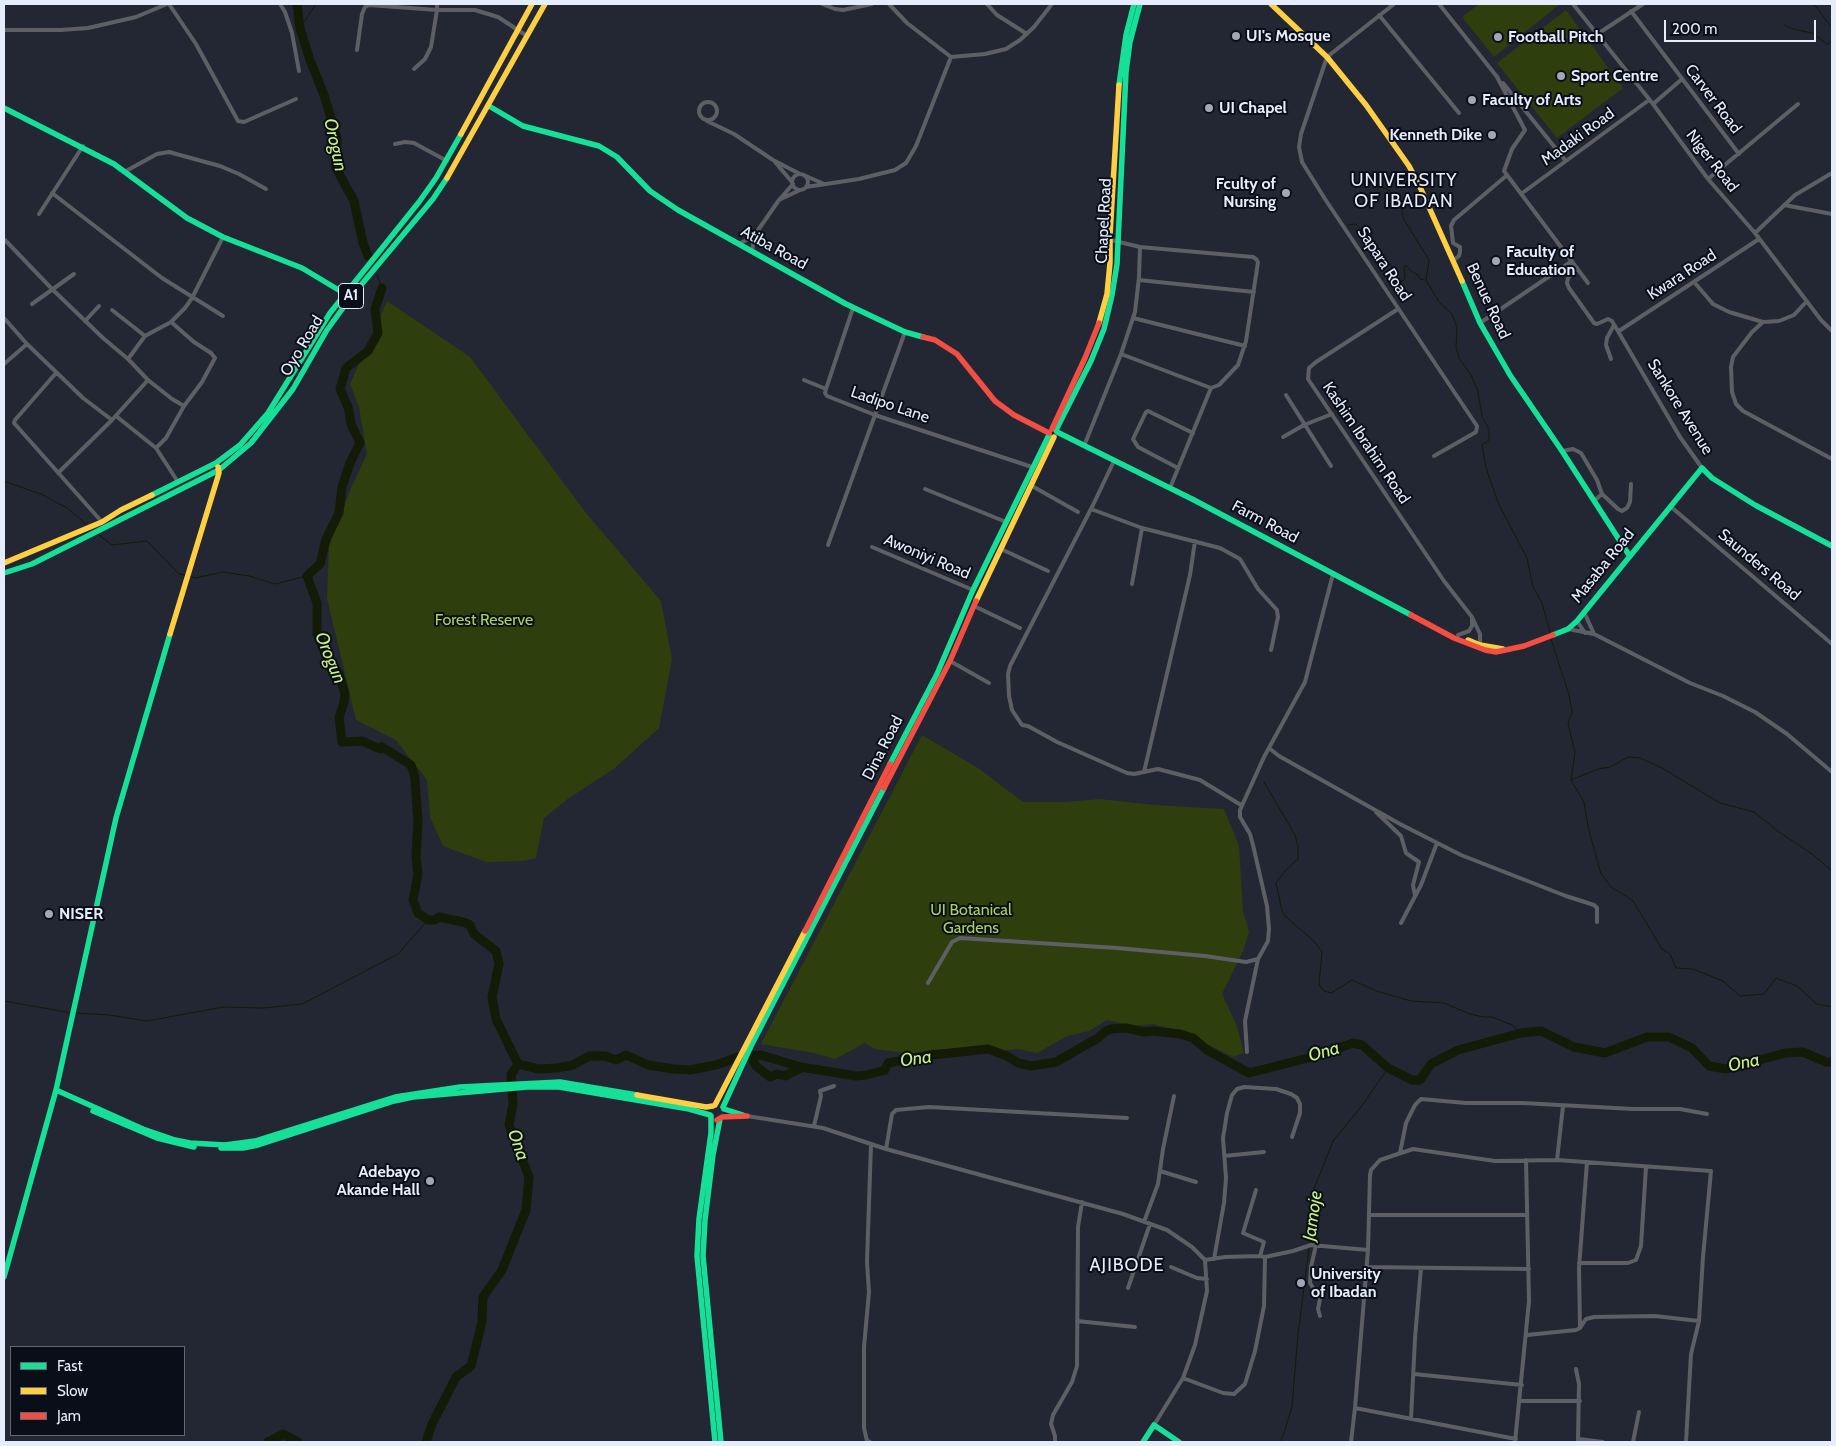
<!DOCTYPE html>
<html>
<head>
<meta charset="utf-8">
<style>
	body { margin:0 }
	#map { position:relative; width:1836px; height:1446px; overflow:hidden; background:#222733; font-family:Cabin,sans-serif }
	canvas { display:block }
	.frame { position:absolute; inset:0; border:5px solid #e5ecfc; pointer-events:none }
	.legend { position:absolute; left:10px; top:1346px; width:175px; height:90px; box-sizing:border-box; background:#0a0e18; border:1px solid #626773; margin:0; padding:6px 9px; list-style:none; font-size:15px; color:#e5ecfc }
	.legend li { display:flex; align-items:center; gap:10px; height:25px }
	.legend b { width:25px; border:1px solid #626773 }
	.scale { position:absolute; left:1664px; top:20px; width:152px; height:22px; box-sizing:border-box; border:2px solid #e5ecfc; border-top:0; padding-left:6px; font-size:15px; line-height:18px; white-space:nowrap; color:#e5ecfc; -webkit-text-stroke:4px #0a0e18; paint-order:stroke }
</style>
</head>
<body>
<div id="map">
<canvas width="1836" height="1446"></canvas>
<div class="frame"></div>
<ul class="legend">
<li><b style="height:6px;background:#16e098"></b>Fast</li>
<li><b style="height:6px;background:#ffcf43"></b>Slow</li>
<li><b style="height:6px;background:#f24e42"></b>Jam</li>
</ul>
<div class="scale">200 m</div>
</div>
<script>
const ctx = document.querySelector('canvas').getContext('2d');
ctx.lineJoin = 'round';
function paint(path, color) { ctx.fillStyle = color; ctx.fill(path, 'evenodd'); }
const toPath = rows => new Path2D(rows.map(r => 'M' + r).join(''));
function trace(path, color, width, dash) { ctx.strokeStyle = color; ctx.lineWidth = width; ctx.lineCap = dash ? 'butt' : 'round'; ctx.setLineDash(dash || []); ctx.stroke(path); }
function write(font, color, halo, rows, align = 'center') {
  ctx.font = font + ' Cabin,sans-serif'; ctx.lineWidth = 4; ctx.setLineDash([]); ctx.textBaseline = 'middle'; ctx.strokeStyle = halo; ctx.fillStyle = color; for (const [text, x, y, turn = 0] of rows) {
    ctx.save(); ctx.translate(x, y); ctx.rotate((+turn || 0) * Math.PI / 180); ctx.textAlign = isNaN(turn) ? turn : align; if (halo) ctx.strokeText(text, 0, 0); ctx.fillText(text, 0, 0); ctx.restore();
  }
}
paint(toPath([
	[1479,4,1560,4,1494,57,1462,17],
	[1566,10,1623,88,1557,138,1497,63],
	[387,301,470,357,586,513,661,601,672,659,659,728,615,768,569,798,544,818,536,858,524,861,486,862,443,846,430,817,427,780,396,740,356,720,327,598,329,547,351,488,367,454,359,407,350,384],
	[922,735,978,768,1023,802,1065,802,1100,799,1155,805,1224,809,1239,846,1243,912,1249,931,1244,949,1222,994,1237,1026,1244,1053,1233,1057,1189,1035,1154,1024,1133,1026,1107,1020,1089,1031,1067,1036,1037,1053,1018,1049,996,1051,966,1048,931,1050,910,1054,875,1049,865,1043,835,1059,814,1053,761,1044]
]), '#2f3e0d');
trace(toPath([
	[1814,4,1832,28],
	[1784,25,1793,29,1812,33,1827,44,1832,41],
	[300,28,316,4],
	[1365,174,1369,182,1375,186,1385,188,1401,200,1403,218,1429,260,1426,280,1439,302,1452,314,1457,327,1456,348,1459,358,1471,375,1478,391,1482,417,1489,429,1489,440,1482,445,1486,468,1499,505,1527,558,1533,587,1542,603,1550,632],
	[1348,225,1356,224,1367,236,1376,252,1391,265,1399,282,1403,281,1405,278,1404,266,1407,266,1411,271,1418,275,1420,279,1425,280],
	[377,275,382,288],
	[4,481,43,495,67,508,86,524],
	[99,535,112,545,147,541,179,574,185,575],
	[189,576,195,578,223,572,249,576,275,584,307,576],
	[1551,639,1569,695,1572,712,1568,724,1575,753,1571,780,1584,802,1588,827,1601,874,1612,888,1625,895,1633,901,1662,949,1670,954,1676,968,1693,969,1723,981,1740,996,1764,994,1776,978,1797,986,1817,1004,1832,1007],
	[1571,780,1598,769,1610,767,1628,757,1640,758,1662,768,1720,803,1754,812,1779,832,1812,854,1832,871],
	[1264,782,1295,835,1298,847,1298,859,1284,872,1276,883,1282,911,1286,917,1314,941,1322,952,1319,985,1324,991,1331,993,1352,980,1376,991,1411,1001,1444,1003,1470,1014,1483,1017,1492,1017,1512,1025,1521,1033],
	[4,1001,72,1013],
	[76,1013,109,1015,147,1021,223,1007,263,1008,302,1004,398,954,428,920],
	[1310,1244,1314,1189,1333,1141,1361,1107,1388,1068],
	[1281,1442,1292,1407,1298,1334,1309,1248]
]), '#131b06', 1);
trace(toPath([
	[297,4,300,28,310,60,324,95,337,138,336,168,354,201,363,243,368,256],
	[382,288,375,309,378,333,368,351,346,368,340,389,348,407,351,424,360,443,350,463,342,487,339,513,326,539,320,564,307,576,317,603,317,634,325,653,339,674,345,694,344,702,339,718,342,742,362,741,380,749,382,747,411,765,415,778,418,821,416,857,418,874,413,900,418,913,428,920,435,920,439,917,463,922,470,925,474,934,496,951,499,964,492,997,496,1019,518,1064],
	[751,1056,756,1066,770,1077,777,1074,785,1076,801,1068],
	[518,1064,539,1069,557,1068,573,1065,589,1056,605,1056,616,1060,626,1055,648,1065,673,1069,690,1070,716,1065,741,1056,761,1055,801,1067,856,1076,867,1075,885,1070,888,1063,932,1055,988,1049,1007,1056,1018,1063,1031,1066,1056,1062,1098,1038,1106,1031,1111,1029,1126,1028,1144,1032,1153,1031,1180,1034,1193,1038,1207,1050,1249,1073,1312,1057,1353,1043,1362,1045,1388,1068,1412,1080,1420,1080,1431,1064,1458,1050,1521,1033,1541,1031,1574,1047,1605,1053,1647,1037,1669,1037,1692,1048,1709,1066,1726,1069,1785,1053,1803,1052,1826,1062,1832,1062],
	[268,1442,283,1434,298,1442],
	[426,1442,432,1424,456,1377,471,1366,482,1322,483,1297,502,1270,526,1210,529,1177,509,1125,513,1104,511,1075,518,1064]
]), '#131b06', 9);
trace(toPath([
	[169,4,196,44,238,121,244,122,296,99],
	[280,4,285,12,292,33,299,71],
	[822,4,835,9,843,10,872,4],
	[889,4,907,23,951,57,985,54,1006,49,1020,40,1034,27,1052,4],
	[987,4,997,15,1027,34],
	[1394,4,1327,57,1301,134,1299,147,1302,162,1325,199,1477,426,1476,432,1434,456],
	[1439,4,1498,78],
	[1573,4,1653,104,1708,179,1755,233,1821,320,1832,331],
	[1631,11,1739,154],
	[1379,15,1459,113],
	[4,30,61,30,88,28,136,17,167,4],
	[1596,35,1643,4],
	[357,50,362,14,365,7,369,5,437,10,475,10,498,17,527,36],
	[414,69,425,59,431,47,437,10,437,4],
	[1497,77,1525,130,1512,149,1504,171,1588,283],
	[1503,83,1565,160],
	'699 111a9 9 0 1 1 18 0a9 9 0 1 1-18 0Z',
	[1653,104,1682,79],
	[707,121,734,134,773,160,800,174],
	[395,144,405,142,414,143,447,161],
	[775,162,792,182],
	[126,171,157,154,169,152,220,166,239,174,266,189],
	'792 182a8 8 0 1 1 16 0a8 8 0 1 1-16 0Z',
	[806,176,824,184],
	[1708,179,1798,104],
	[806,187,859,179,895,170,906,163,916,146,951,57],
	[52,193,162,278,223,316],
	[1521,194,1649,100],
	[781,199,800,190],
	[1784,205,1832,214],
	[39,214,83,146],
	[1755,233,1795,195,1832,173],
	[5,240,52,289,103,338,128,359,148,380,172,399,184,406,202,382,215,358,211,353,194,342,171,322],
	[1111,240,1140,247,1253,257,1256,259,1258,262,1246,341,1238,365,1219,385,1211,388,1170,488],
	[1453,243,1451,226,1454,220,1506,176],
	[1453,243,1460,247,1460,252,1459,256,1454,260],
	[739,244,754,236],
	[752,252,754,236,779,200,793,184],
	[1577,268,1568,278,1567,283,1569,288,1594,323,1597,324,1608,319,1612,321,1680,437,1702,468],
	[1139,280,1254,292],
	[1694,282,1713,304,1729,312,1763,322],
	[1806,302,1794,315,1779,321,1763,322,1752,332,1733,357,1731,367,1732,392,1736,404,1743,411,1832,459],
	[32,304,74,274],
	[853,308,826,389,825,393,827,396,875,415,1032,467],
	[1398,309,1316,362,1309,368,1308,379,1444,581,1472,617,1480,634,1480,645],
	[112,310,145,336],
	[4,318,27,344,83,398,112,420],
	[1133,318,1245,346],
	[85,321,99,306],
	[1480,323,1572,261],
	[1619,331,1759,239],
	[1121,354,1211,388],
	[128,359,145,336,171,322,185,308,192,298,223,237],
	[1611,359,1606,345,1607,338,1614,325],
	[4,364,27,344],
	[56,373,15,420,14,423,102,522],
	[804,380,826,389],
	[1286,395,1331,466],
	[116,416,156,448,178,482],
	[1283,437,1304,425,1332,414],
	[1084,446,1121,354,1135,312,1139,277,1140,247],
	[156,448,166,438,184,406],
	[1562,451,1573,449,1581,453,1597,480,1602,494,1594,501],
	[1114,461,1093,505,1010,666,1008,674,1009,696,1012,710,1022,725,1028,726,1057,742,1127,773,1134,774,1158,769,1200,780,1241,805],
	[1178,468,1138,447,1133,439,1146,412,1148,411,1193,433],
	[58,473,112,420,148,380],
	[1032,486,1078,512],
	[925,489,1006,522],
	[1602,494,1618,509,1622,511,1627,508,1630,502,1631,484],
	[1670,506,1832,644],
	[1091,509,1142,528,1220,548,1240,559,1258,589,1277,610,1278,617,1271,650],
	[828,545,905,332],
	[872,547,973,590],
	[1001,549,1048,571],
	[1132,584,1142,528],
	[974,606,1020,628],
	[1584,612,1594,634],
	[1577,621,1585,633],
	[1568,629,1594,634,1690,683,1723,696,1755,712,1787,734,1832,772],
	[1458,635,1469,631,1472,626,1472,617],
	[950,661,989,683],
	[1269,748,1279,756,1400,824,1461,855,1566,896,1594,905,1597,908,1597,922],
	[1144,772,1190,575,1195,541],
	[1376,812,1401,836,1406,853,1419,862,1413,885,1415,896],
	[1401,923,1421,885,1437,843],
	[928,983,952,942,960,938,1117,948,1205,956,1246,962,1258,959,1268,941,1269,929,1267,906,1253,845,1250,834,1240,817,1240,810,1264,757,1305,682,1333,574],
	[1247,1052,1245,1021,1258,959],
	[747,1116,823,1128,886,1149,1123,1214,1167,1230,1192,1247,1205,1260,1207,1291,1195,1345,1183,1378,1154,1425],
	[814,1126,821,1096,820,1091,834,1086],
	[886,1149,892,1114,896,1110,929,1107,1127,1118],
	[1400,1153,1406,1123,1415,1105,1421,1099,1466,1103,1523,1103,1633,1109,1680,1109,1707,1114],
	[1224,1156,1264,1152],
	[1557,1160,1563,1106],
	[1160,1171,1196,1182],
	[1256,1190,1243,1233,1264,1242,1260,1256],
	[1369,1215,1527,1215],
	[1144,1222,1158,1184,1163,1149,1174,1096],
	[1316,1245,1311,1267,1310,1283,1320,1299,1318,1309,1320,1316],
	[1214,1259,1224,1203,1226,1178,1223,1138,1227,1113,1232,1095,1237,1089,1244,1087,1276,1089,1291,1094,1297,1098,1300,1104,1300,1113,1292,1137],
	[1205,1260,1225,1257,1260,1256,1265,1257,1293,1251,1311,1245,1368,1250],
	[1579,1263,1628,1263,1636,1260,1641,1246,1646,1167],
	[1171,1267,1197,1278,1207,1279],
	[1366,1267,1529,1269],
	[1128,1288,1150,1224],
	[1077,1321,1135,1327],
	[1580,1328,1579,1268,1587,1162],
	[1527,1335,1576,1330,1580,1328,1586,1319,1594,1317,1655,1316,1699,1321],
	[1576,1369,1579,1384,1578,1442],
	[1414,1374,1522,1385],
	[1183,1378,1223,1393,1234,1394,1245,1384,1255,1351,1264,1306,1265,1257],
	[1520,1401,1580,1401],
	[1411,1419,1415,1338,1421,1268],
	[1516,1439,1355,1408,1368,1250,1370,1175,1371,1170,1380,1160,1413,1149,1495,1161,1557,1160,1711,1171,1703,1257,1699,1321,1691,1354,1686,1442],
	[1579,1439,1603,1442],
	[870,1442,867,1441,864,1428,864,1347,869,1292,867,1262,871,1144],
	[1055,1442,1055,1436,1051,1424,1053,1415,1072,1382,1077,1366,1078,1227,1082,1202],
	[1351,1442,1355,1408],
	[1515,1442,1529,1301,1526,1160],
	[1633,1442,1639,1412]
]), '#5d5f65', 4);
trace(toPath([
	[1119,85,1126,35,1134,4],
	[489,106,523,126,599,146,617,157,650,191,678,210,846,304,905,332,923,337],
	[4,108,114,164,187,218,223,237,302,268,347,295],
	[1462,281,1480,323,1510,375,1562,451,1629,555],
	[1056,430,1091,361,1104,329,1112,295,1117,264,1126,72,1130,42,1140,4],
	[1057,432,1194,500,1411,615],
	[152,495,216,463,240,445,268,413,330,313,419,202,436,178,461,134],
	[4,573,32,564,219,470,251,443,293,389,327,330,351,297,433,199,447,178],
	[1553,635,1568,629,1577,621,1702,468,1712,478,1755,505,1832,546],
	[890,764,937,674,973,590,1049,435],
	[56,1090,143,1129,175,1140,190,1143,225,1145,255,1141,395,1097,460,1087,560,1082,637,1095],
	[723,1107,751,1046,884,788],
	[724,1109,743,1115],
	[93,1111,157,1138,194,1147],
	[711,1116,711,1133,699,1219,697,1256,715,1442],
	[720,1119,713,1155,705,1220,703,1256,721,1442],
	[221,1148,243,1148,258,1145,394,1101,413,1097,527,1087,559,1087,689,1109,710,1115],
	[4,1277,56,1090,116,818,170,634],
	[1143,1442,1154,1425,1179,1442]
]), '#16e098', 5.5);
trace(toPath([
	[1271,4,1327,57,1366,105,1409,166,1420,187,1462,281],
	[461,134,532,4],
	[447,178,545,4],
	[1099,323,1107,294,1110,263,1110,235,1119,85],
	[4,563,102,522,121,510,152,495],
	[976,601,1054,437],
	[170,634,219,473,218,467],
	[1468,640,1480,645,1503,649],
	[637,1095,706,1107,713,1106],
	[715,1105,805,931]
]), '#ffcf43', 5.5);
trace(toPath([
	[923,337,935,340,957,354,995,401,1014,415,1049,433],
	[1052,429,1085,358,1099,323],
	[1411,615,1454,638,1485,650,1496,652,1524,646,1553,635],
	[884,788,950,661,976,601],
	[805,931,890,764],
	[717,1120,722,1117,747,1116]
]), '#f24e42', 5.5);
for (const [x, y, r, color] of [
	[1236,36,5,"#a1a7b6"],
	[1498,37,5,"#a1a7b6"],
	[1561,76,5,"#a1a7b6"],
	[1472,100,5,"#a1a7b6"],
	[1209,108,5,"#a1a7b6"],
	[1492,135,5,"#a1a7b6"],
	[1286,193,5,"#a1a7b6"],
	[1496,261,5,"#a1a7b6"],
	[49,914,5,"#a1a7b6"],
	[430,1181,5,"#a1a7b6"],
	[1301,1283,5,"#a1a7b6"]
]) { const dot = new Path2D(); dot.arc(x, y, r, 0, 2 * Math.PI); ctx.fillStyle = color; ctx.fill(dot); trace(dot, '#0a0e18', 2); }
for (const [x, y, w] of [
	[351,296,25]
]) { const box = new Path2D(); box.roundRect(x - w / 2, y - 12.5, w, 25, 4); ctx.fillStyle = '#0a0e18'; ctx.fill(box); trace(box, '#e5ecfc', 1); }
write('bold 15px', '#e5ecfc', null, [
	["A1",351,296]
]);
write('bold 16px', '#e5ecfc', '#0a0e18', [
	["UI's Mosque",1246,36],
	["Football Pitch",1508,37],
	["Sport Centre",1571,76],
	["Faculty of Arts",1482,100],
	["UI Chapel",1219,108],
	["Kenneth Dike",1482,135,"right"],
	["Fculty of",1276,184,"right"],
	["Nursing",1276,202,"right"],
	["Faculty of",1506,252],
	["Education",1506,270],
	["NISER",59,914],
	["Adebayo",420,1172,"right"],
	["Akande Hall",420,1190,"right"],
	["University",1311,1274],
	["of Ibadan",1311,1292]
], 'left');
write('16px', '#e5ecfc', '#0a0e18', [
	["Carver Road",1713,99,53],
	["Madaki Road",1578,137,-36],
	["Niger Road",1712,161,52],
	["Chapel Road",1104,221,-87],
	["Atiba Road",774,248,29],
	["Sapara Road",1384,264,57],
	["Kwara Road",1682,275,-33],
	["Benue Road",1488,301,65],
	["Oyo Road",302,346,-59],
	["Ladipo Lane",890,405,19],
	["Sankore Avenue",1680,407,58],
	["Kashim Ibrahim Road",1366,443,56],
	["Farm Road",1265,522,28],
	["Awoniyi Road",927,557,23],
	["Saunders Road",1759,565,40],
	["Masaba Road",1603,566,-51],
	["Dina Road",883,748,-63]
]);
write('16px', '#abd35c', '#0a0e18', [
	["Forest Reserve",484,620],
	["UI Botanical",971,910],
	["Gardens",971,928]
]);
write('italic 18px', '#caf37c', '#0a0e18', [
	["Orogun",335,145,78],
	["Orogun",330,658,68],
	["Ona",1324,1052,-16],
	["Ona",916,1059,-8],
	["Ona",1744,1063,-12],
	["Ona",518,1145,71],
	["Jamoje",1313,1216,-82]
]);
ctx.letterSpacing = '1px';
write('18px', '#e5ecfc', '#0a0e18', [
	["UNIVERSITY",1404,181],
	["OF IBADAN",1404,202],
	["AJIBODE",1127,1266]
]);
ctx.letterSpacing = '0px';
</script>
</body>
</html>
